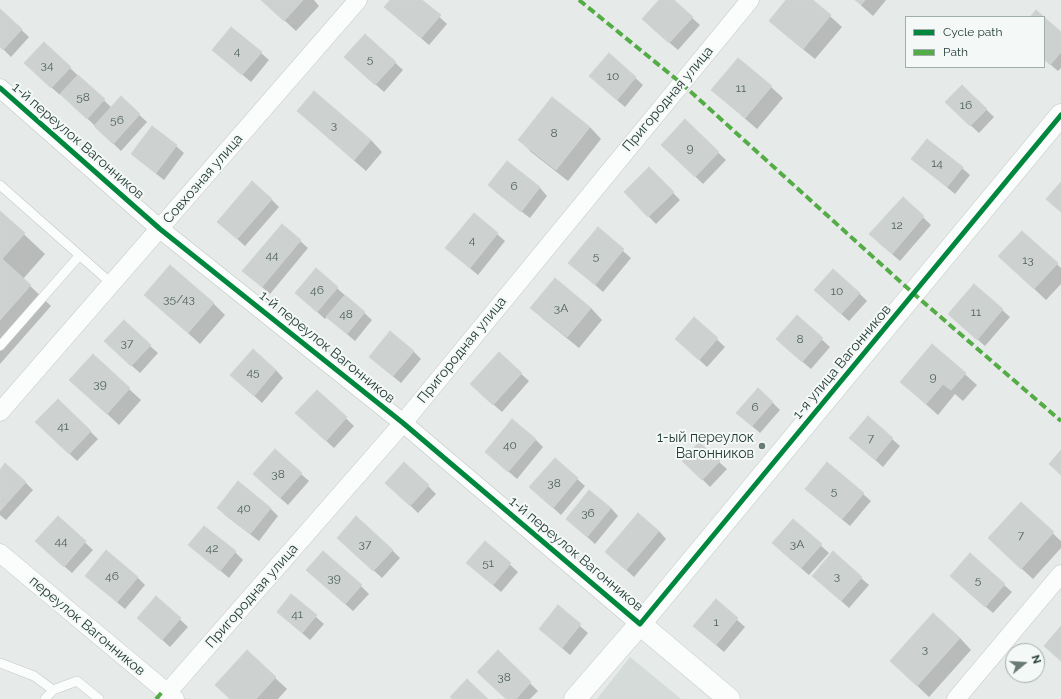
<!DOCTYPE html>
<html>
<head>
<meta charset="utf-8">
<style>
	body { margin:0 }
	#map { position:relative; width:1061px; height:699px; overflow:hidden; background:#e6eae8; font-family:Raleway,sans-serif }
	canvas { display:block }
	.legend { position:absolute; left:905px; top:16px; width:140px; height:52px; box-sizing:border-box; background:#f4f9f7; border:1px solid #a1adaa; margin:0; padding:5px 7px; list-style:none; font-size:12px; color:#253c37 }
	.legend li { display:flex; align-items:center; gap:8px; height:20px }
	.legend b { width:20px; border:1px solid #a1adaa }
	.north { position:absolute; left:1005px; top:643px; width:40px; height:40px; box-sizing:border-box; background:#f4f9f7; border:1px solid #a1adaa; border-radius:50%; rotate:72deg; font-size:11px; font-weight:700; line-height:16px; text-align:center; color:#253c37 }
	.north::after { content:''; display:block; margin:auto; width:14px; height:18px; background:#697975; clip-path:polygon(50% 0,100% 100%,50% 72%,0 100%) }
</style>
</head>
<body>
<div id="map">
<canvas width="1061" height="699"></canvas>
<ul class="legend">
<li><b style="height:5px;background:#00873e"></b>Cycle path</li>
<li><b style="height:5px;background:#53ac45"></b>Path</li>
</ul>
<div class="north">N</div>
</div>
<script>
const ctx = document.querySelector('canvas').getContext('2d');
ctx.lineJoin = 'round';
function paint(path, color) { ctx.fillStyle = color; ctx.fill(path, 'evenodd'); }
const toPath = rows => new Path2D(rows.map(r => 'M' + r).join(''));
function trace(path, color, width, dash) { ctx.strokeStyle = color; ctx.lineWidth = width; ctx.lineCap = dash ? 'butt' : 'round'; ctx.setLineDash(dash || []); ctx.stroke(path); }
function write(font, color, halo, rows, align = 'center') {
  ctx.font = font + ' Raleway,sans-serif'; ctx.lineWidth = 4; ctx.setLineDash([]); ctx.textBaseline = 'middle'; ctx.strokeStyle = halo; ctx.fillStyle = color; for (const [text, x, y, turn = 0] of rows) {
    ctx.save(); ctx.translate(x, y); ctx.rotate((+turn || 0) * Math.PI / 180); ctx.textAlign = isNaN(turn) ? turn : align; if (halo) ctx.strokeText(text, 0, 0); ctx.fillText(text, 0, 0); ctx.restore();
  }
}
paint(toPath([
	[630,657,681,699,597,699]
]), '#d4dbd8');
paint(toPath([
	[262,0,314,0,319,6,296,31],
	[391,0,421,0,447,24,429,45,393,14],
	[660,0,672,0,700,25,678,50,651,27],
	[787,0,812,0,842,27,815,59,782,32,770,21],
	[855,0,886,0,873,16],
	[0,10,29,37,11,57,0,46],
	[1044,18,1061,33,1061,68,1058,71,1044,59],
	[365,35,403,70,384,92,353,64],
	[213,50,261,53,269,60,251,82],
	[609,54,643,85,625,107,598,84],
	[70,68,112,108,121,98,147,122,121,151,61,93,60,95,33,71],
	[962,86,994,117,979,133,954,110],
	[771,87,783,98,757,129,712,90],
	[298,111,371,140,382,152,366,171,310,122],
	[685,121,726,160,703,184,670,152],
	[590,127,601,139,568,181,531,152,520,140],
	[176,146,184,153,164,180,140,161,132,154],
	[913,159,962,168,970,175,955,194],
	[507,162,540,188,547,196,530,218,497,193,489,185],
	[649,168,680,200,656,224,625,192],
	[903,198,931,225,900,261,878,242],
	[271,199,279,207,245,246,226,229],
	[0,212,45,254,23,279,51,306,0,364],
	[474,214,505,241,478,275,454,255],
	[282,225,308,248,270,294,244,271],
	[598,229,631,258,603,292,570,263],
	[1057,264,1061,268,1061,284,1046,300,1011,267],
	[316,269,372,320,355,341,327,317,325,319,304,300],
	[974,285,1010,317,985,346,949,314],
	[859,293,867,301,849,321,823,298],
	[146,295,213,303,225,315,200,344],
	[532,308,591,308,602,320,579,348,543,319],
	[797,317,830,347,811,369,785,347],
	[694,318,725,347,707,367,684,346],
	[932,345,977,385,963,401,955,394,938,415,901,382],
	[150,346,158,353,140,373,113,349],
	[413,351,421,359,401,383,378,364],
	[499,354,529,381,502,412,479,392],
	[93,356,141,400,119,425,71,380],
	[276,370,283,378,262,403,231,375],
	[317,391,354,426,334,448,304,421],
	[58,400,98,439,77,461,37,422],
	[772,402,780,410,760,433,745,420],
	[868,418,900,446,883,467,851,438],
	[536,440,543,447,517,479,494,459],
	[555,459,585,486,561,515,530,487],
	[719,462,727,469,710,487,691,468],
	[0,471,25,482,33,490,6,520,0,515],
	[301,474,309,481,288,505,262,482],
	[238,483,271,509,278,516,259,541,226,516,218,508],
	[428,486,436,494,418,513,394,490],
	[863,494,871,501,850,526,814,496],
	[1021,504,1061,541,1061,548,1033,579,1001,550],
	[611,508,618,516,595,544,575,526],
	[58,517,93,550,72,573,44,549],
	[793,520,829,553,809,575,781,551],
	[659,531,666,539,634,577,614,559],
	[485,542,518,572,501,592,475,570],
	[190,545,235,552,243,560,229,578],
	[346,545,392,550,400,558,382,578],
	[307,570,361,586,369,594,353,611],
	[137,577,145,585,125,609,94,583],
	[861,578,869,585,849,608,821,583],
	[959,584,1004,585,1012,592,993,613],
	[292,596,324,624,310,640,278,612],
	[156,597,188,627,170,647,146,625],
	[716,601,745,627,724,652,702,633],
	[558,607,588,633,570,655,548,636],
	[960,638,971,650,929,697,891,661],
	[247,652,287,689,278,699,230,699],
	[498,652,538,691,530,699,507,699]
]), '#0003');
const building = toPath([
	[261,0,303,0,284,21,261,0],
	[390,0,422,0,441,15,421,38,384,7,390,0],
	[659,0,674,0,693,17,669,43,642,19,659,0],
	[786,0,813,0,831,15,803,49,769,21,786,0],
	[856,0,865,0,861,5,856,0],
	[0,9,22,29,3,50,0,47,0,9],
	[1036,10,1061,32,1061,52,1050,65,1044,59,1044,17,1030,17,1036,10],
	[231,27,262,52,242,75,212,50,231,27],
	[365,34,396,62,375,85,344,57,365,34],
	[44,42,71,67,51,88,24,63,44,42],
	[609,53,636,77,617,100,589,76,609,53],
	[738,58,772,86,745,118,711,90,738,58],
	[78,75,105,99,87,119,60,94,78,75],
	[962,85,987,109,970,126,945,102,962,85],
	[314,91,371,140,354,160,297,111,314,91],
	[121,96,140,114,113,144,94,126,121,96],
	[552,97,590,127,556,170,518,140,552,97],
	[685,119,719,152,695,177,661,145,685,119],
	[152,126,177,145,156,173,131,154,152,126],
	[927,139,963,167,947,187,911,159,927,139],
	[507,161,540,187,521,212,488,185,507,161],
	[649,167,674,192,648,217,624,192,649,167],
	[252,181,272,199,237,239,217,222,252,181],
	[1061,182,1061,212,1046,199,1061,182],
	[903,197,924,216,892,254,869,234,903,197],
	[0,211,25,233,2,259,31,285,0,320,0,211],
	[474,213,498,233,470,268,445,248,474,213],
	[282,224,301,240,262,287,242,271,282,224],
	[598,227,624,249,595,285,568,263,598,227],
	[1022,231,1058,263,1034,289,998,256,1022,231],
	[170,265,214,303,188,333,144,295,170,265],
	[316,268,338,287,317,312,295,293,316,268],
	[833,269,860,293,841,314,814,290,833,269],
	[555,278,591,308,567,337,530,308,555,278],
	[974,284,1003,309,977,340,948,314,974,284],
	[345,295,365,312,347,334,326,317,345,295],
	[797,315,823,338,802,362,776,339,797,315],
	[694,317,718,338,699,360,675,339,694,317],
	[124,320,151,345,131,366,104,341,124,320],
	[390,331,414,351,393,376,369,357,390,331],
	[932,344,966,373,951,390,943,384,926,404,900,382,932,344],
	[253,349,276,370,254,396,230,375,253,349],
	[499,352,522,373,493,405,470,384,499,352],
	[93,354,130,388,107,414,69,380,93,354],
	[758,388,773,402,752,426,736,413,758,388],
	[317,390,347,417,326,441,295,413,317,390],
	[58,399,91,431,69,454,35,422,58,399],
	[868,416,893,438,875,460,849,438,868,416],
	[512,419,536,439,508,472,485,452,512,419],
	[699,442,720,461,702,480,682,461,699,442],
	[275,449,302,473,280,498,253,474,275,449],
	[1061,450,1061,475,1049,464,1061,450],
	[555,458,578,478,553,508,529,487,555,458],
	[404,462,429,485,410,506,385,483,404,462],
	[827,462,864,493,842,519,805,489,827,462],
	[5,463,26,482,0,511,0,470,5,463],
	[238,481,271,508,250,534,217,508,238,481],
	[589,490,611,508,587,537,566,519,589,490],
	[1021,502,1054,532,1021,569,988,538,1021,502],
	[638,513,659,531,626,570,605,552,638,513],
	[58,516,86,541,64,567,35,541,58,516],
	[356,516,393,550,373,571,337,538,356,516],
	[793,519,822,544,801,568,772,543,793,519],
	[204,526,236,551,220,571,188,545,204,526],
	[485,541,511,563,493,585,466,563,485,541],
	[106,550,138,577,117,602,85,576,106,550],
	[323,551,362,585,345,604,306,570,323,551],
	[833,551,862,577,841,601,812,576,833,551],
	[970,553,1005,584,985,607,950,576,970,553],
	[291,594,317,615,302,633,277,612,291,594],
	[156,596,181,618,162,640,137,618,156,596],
	[716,599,738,618,716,645,693,626,716,599],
	[558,605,581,624,562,648,539,629,558,605],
	[933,613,960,638,917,686,890,661,933,613],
	[1061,626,1061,661,1044,646,1061,626],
	[247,650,276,677,256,699,230,699,215,685,247,650],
	[498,650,531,682,516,699,506,699,477,672,498,650],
	[467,679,488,699,453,699,450,697,467,679]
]);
paint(building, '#cdd2d0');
trace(building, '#cfd3d1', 1);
const lane = toPath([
	[0,185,112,284],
	[0,346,79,256],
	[0,663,34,676,53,690],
	[45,699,53,690,77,681,99,699]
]);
const street = toPath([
	[0,88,160,229,403,423,640,624],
	[0,412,358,0],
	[0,553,175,699],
	[167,693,403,423,750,0],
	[956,699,1061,574]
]);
const secondary = toPath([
	[640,624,729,699],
	[575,699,640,624,1061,115]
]);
trace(lane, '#c3c7c5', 10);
trace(street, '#c3c7c5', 19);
trace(secondary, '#c2c8c6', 23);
trace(lane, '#fbfcfc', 9);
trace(street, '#fbfcfc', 18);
trace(secondary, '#fbfcfc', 22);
trace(toPath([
	[579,0,681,83,914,294,1061,421],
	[156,699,164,690]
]), '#53ac45', 4, [8, 4]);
trace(toPath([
	[0,88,160,229,403,423,640,624,1061,115]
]), '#00873e', 5);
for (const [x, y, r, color] of [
	[762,446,4,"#697975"]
]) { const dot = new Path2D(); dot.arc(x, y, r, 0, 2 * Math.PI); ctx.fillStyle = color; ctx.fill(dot); trace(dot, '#f4f9f7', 1.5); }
write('12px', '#50625e', null, [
	["4",237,51],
	["5",370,59],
	["34",47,65],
	["10",613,76],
	["11",741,88],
	["58",83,97],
	["16",966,105],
	["56",117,120],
	["3",334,125],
	["8",554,133],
	["9",690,148],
	["14",937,163],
	["6",514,186],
	["12",897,225],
	["4",472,240],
	["44",272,255],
	["5",596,256],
	["13",1028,260],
	["46",317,290],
	["10",837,291],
	["35/43",179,299],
	["3А",561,308],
	["11",976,312],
	["48",346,314],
	["8",800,339],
	["37",127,343],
	["45",253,372],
	["9",933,377],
	["39",100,384],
	["6",755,407],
	["41",63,426],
	["7",871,438],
	["40",510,445],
	["38",278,474],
	["38",554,483],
	["5",834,491],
	["40",244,508],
	["36",588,513],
	["7",1021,535],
	["44",61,541],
	["37",365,544],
	["3А",797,544],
	["42",212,548],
	["51",488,563],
	["46",112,576],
	["3",837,576],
	["39",334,578],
	["5",978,580],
	["41",297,614],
	["1",716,622],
	["3",925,649],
	["38",504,677]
]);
write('14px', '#253c37', '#f4f9f7', [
	["Пригородная улица",668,99,-50],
	["1-й переулок Вагонников",78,141,41],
	["Совхозная улица",203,179,-49],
	["1-й переулок Вагонников",327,347,39],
	["Пригородная улица",462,350,-51],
	["1-я улица Вагонников",842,362,-50],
	["1-й переулок Вагонников",576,554,40],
	["Пригородная улица",252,596,-49],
	["переулок Вагонников",87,626,40]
]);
write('14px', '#253c37', '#f4f9f7', [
	["1-ый переулок",754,438],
	["Вагонников",754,454]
], 'right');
</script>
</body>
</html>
